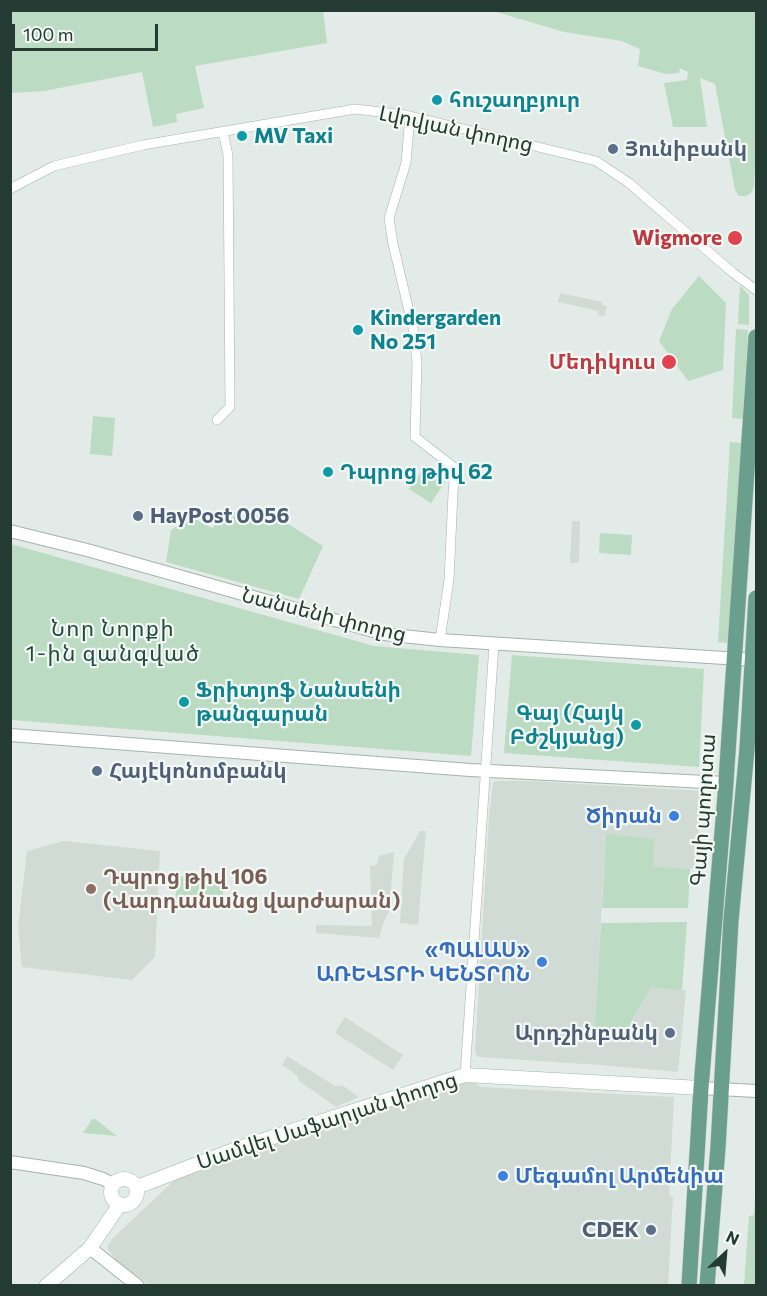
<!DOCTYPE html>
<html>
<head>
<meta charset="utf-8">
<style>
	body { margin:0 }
	#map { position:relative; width:767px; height:1296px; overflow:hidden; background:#e2ebe7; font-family:Commissioner,sans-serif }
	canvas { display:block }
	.frame { position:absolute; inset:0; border:12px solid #233b33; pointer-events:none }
	.north { position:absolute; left:695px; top:1224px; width:60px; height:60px; -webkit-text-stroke:4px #f3f8f5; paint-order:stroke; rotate:26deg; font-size:16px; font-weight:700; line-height:24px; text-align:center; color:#233b33 }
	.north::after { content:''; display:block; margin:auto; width:21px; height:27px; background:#233b33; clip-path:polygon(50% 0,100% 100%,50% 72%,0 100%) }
	.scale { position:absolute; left:12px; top:24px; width:146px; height:27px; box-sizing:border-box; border:3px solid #233b33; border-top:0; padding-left:8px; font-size:18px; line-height:21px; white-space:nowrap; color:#233b33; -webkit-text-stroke:4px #f3f8f5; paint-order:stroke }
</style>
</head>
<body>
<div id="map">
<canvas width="767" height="1296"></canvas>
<div class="frame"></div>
<div class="north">N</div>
<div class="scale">100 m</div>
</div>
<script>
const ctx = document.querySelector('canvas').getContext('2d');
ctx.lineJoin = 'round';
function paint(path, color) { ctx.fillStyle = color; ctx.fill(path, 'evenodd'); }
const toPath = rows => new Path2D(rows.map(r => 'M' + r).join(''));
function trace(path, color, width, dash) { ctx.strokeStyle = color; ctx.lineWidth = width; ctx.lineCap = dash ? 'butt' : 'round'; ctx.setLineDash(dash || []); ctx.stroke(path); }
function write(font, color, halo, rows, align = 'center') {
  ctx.font = font + ' Commissioner,"Noto Sans Armenian",sans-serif'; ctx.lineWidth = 4.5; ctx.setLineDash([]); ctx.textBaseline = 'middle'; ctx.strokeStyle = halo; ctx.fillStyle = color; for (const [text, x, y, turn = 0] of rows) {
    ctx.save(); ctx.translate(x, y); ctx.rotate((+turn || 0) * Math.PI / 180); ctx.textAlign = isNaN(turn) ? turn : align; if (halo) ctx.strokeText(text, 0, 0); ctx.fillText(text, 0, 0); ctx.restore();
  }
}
paint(toPath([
	[560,293,602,302,602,305,607,306,604,316,598,315,599,311,558,302],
	[572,521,580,521,579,563,570,563],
	[496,781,530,781,702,791,695,867,690,869,652,866,606,834,594,1035,632,1019,651,988,682,990,686,991,678,1072,600,1065,479,1057,476,1055,475,1051,489,816,493,783],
	[420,831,426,831,418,925,400,923,404,859],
	[64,841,160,851,155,957,132,980,22,967,18,927,27,851],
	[394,852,389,912,384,921,379,938,316,933,316,925,372,926,370,866,377,865,379,856],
	[345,1017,403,1055,393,1070,335,1033],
	[287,1056,335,1086,342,1085,359,1097,336,1107,298,1080,298,1076,282,1065],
	[472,1080,481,1087,674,1097,669,1195,673,1197,668,1285,150,1285,118,1263,107,1247,114,1237,180,1175,260,1145]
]), '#d0dbd6');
paint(toPath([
	[11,10,323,11,327,43,195,66,204,108,176,114,177,122,153,127,142,72,44,91,11,93],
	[493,11,756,11,756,147,754,187,750,194,745,196,739,196,735,190,715,84,700,78,707,127,673,127,664,83,687,80,688,72,680,68,679,73,666,74,638,66,640,49,622,41,564,32],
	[699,276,726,303,723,370,688,381,659,341,672,309],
	[740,286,749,295,749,325,738,324],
	[736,329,748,330,743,419,732,418],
	[93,416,115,418,112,456,90,454],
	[730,442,742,443,730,643,718,642],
	[426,465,447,479,431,503,409,489],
	[261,507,323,546,299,599,166,562,171,530,191,517,212,528,232,511,253,519],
	[600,533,632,535,631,555,599,553],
	[11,544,374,646,479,655,471,756,11,720],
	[512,655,704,669,699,767,504,753],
	[606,834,654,839,653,866,690,869,688,908,602,908],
	[177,876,224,879,222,908,175,905],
	[687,922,682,990,651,988,632,1019,630,1036,594,1035,601,923],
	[92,1119,95,1119,117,1136,83,1133],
	[756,1180,756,1285,744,1285,749,1216,754,1215]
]), '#bcdbc3');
const minor = toPath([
	[410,116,406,163,389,218,393,244,413,328,417,362,415,437,455,468,453,493,449,580,440,640],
	[10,189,54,166,143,145,355,109,406,115,596,161,629,183,732,272,756,290],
	[217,420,230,407,228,155,223,132],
	[465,1075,494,644]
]);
const tertiary = toPath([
	[10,531,87,550,384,634,440,640,756,660],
	[10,735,470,770,726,783],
	[701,1088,756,1091],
	[10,1162,84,1173,103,1179,113,1184],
	[90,1248,138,1286]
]);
const secondary = toPath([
	'111 1192a13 13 0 1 1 26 0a13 13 0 1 1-26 0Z',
	[137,1187,236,1149,465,1075,701,1088],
	[46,1286,90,1248,120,1204]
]);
const primary = toPath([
	[689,1286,701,1088,725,796,756,337],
	[707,1286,718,1147,731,920,747,749,756,598]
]);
trace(minor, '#a5b3ad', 10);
trace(tertiary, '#a5b3ad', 14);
trace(secondary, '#a1b6ae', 15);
trace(primary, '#c1c8c6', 16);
trace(minor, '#fff', 9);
trace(tertiary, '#fff', 12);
trace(secondary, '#fff', 14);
trace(primary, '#6a9e8d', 15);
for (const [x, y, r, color] of [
	[437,100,6,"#0f9aa8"],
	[242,136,6,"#0f9aa8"],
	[613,149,6,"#5c6f8a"],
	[735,238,8,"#e0444e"],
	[358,330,6,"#0f9aa8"],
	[669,362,8,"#e0444e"],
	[328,472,6,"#0f9aa8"],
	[138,516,6,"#5c6f8a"],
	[184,702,6,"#0f9aa8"],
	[636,725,6,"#0f9aa8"],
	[97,771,6,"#5c6f8a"],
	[674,816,6,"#3f7fe0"],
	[91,889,6,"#8d6e63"],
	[542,962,6,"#3f7fe0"],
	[670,1033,6,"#5c6f8a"],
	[503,1176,6,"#3f7fe0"],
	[651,1230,6,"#5c6f8a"]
]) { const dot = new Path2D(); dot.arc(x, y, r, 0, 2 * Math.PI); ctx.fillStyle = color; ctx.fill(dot); trace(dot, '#f3f8f5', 2); }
write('bold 21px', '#0d838f', '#f3f8f5', [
	["հուշաղբյուր",449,100],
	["MV Taxi",254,136],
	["Kindergarden",370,318],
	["No 251",370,342],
	["Դպրոց թիվ 62",340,472],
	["Ֆրիտյոֆ Նանսենի",196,690],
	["թանգարան",196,714],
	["Գայ (Հայկ",624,713,"right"],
	["Բժշկյանց)",624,737,"right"]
], 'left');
write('21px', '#233b33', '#f3f8f5', [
	["Լվովյան փողոց",456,129,12],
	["Նանսենի փողոց",324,615,14],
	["Գայի պողոտա",703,810,-86],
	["Սամվել Սաֆարյան փողոց",327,1121,-18]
]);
write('bold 21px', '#4e5e75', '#f3f8f5', [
	["Յունիբանկ",625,149],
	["HayPost 0056",150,516],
	["Հայէկոնոմբանկ",109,771],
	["Արդշինբանկ",658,1033,"right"],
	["CDEK",639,1230,"right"]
], 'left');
write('bold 21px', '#be3a42', '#f3f8f5', [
	["Wigmore",722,238],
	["Մեդիկուս",656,362]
], 'right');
write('bold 21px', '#366cbe', '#f3f8f5', [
	["Ծիրան",662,816],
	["«ՊԱԼԱՍ»",530,950],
	["ԱՌԵՎՏՐԻ ԿԵՆՏՐՈՆ",530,974],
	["Մեգամոլ Արմենիա",515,1176,"left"]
], 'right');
write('bold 21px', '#785e54', '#f3f8f5', [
	["Դպրոց թիվ 106",103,877],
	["(Վարդանանց վարժարան)",103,901]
], 'left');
ctx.letterSpacing = '1.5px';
write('22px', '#214c3f', '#f3f8f5', [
	["Նոր Նորքի",113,629],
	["1-ին զանգված",113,654]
]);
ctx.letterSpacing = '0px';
</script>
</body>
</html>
